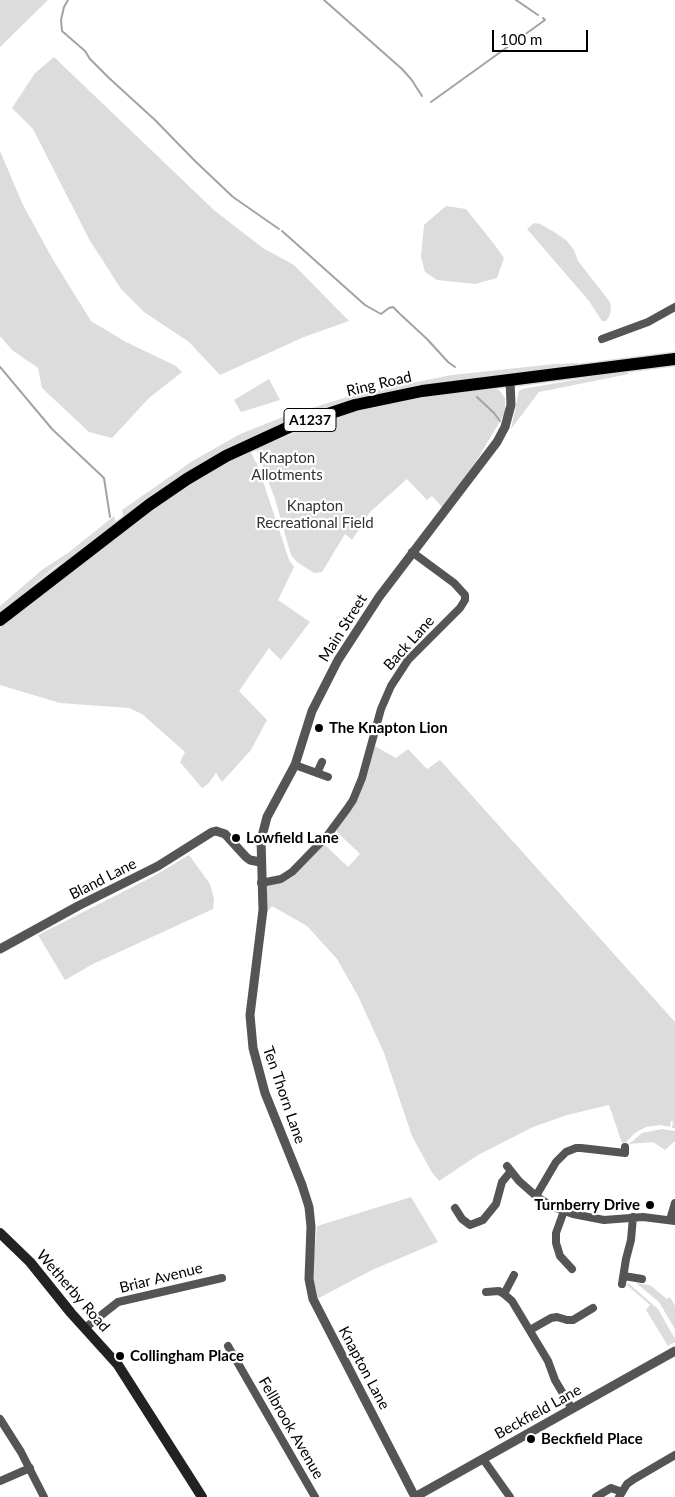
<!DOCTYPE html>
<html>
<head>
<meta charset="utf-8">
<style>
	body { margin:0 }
	#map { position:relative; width:675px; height:1497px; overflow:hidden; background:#fff; font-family:Lato,sans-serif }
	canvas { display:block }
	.scale { position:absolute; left:492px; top:30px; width:96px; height:22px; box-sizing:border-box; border:2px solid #000; border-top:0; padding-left:6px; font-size:15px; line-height:18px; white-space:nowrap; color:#000; -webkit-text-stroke:4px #fff; paint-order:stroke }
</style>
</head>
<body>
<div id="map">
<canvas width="675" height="1497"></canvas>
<div class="scale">100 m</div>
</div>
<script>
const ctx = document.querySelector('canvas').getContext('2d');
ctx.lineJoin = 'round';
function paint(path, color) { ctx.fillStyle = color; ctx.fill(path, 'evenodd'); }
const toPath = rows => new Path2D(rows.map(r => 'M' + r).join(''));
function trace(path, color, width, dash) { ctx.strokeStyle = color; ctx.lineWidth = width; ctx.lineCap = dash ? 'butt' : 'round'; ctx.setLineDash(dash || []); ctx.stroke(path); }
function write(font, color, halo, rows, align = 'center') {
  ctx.font = font + ' Lato,sans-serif'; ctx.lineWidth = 4.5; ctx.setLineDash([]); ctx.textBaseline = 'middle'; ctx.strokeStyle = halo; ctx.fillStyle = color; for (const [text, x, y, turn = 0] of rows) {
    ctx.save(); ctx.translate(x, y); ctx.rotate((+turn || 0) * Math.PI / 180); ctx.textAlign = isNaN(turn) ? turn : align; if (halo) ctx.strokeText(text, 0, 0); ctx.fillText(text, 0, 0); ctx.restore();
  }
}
paint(toPath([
	[0,0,48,0,0,47],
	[54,57,215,211,263,248,294,265,349,321,304,337,220,375,189,342,144,312,121,289,89,239,33,129,12,108,35,73],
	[0,151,23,205,52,258,91,321,126,342,176,366,182,372,149,398,112,438,89,432,42,388,38,368,12,350,0,336],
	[446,206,466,209,494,244,504,258,497,278,475,284,437,280,425,272,421,257,424,225],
	[534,223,540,224,554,232,566,240,574,250,578,261,610,302,611,310,609,317,606,321,602,321,589,301,527,229],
	[578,363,576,368,324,410,126,516,123,515,122,510,191,462,240,434,283,417,360,393,452,375,554,364],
	[626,371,629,374,539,392,511,429,519,391,522,389],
	[269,379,280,400,241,412,234,400],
	[494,388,500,391,505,398,505,413,475,463,443,508,432,496,427,500,407,479,370,512,352,540,345,534,322,572,314,573,297,562,291,555,275,499,256,449,334,417,377,405,470,390],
	[250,451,258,466,289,560,294,567,278,600,310,622,281,660,269,648,239,691,267,720,251,750,222,782,216,773,208,784,202,788,180,762,185,752,142,714,129,708,60,703,0,685,0,628,24,607,135,521,185,487,232,459],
	[114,516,116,523,72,557,56,566,0,613,0,606,43,569,68,553],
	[375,746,396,758,408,749,427,769,440,760,675,1022,675,1128,672,1128,673,1121,671,1121,670,1127,660,1125,646,1127,635,1133,626,1142,622,1143,609,1105,567,1115,533,1127,478,1155,439,1181,431,1171,412,1136,384,1053,358,996,337,959,307,926,272,906,267,912,266,904,267,886,292,877,324,844,348,867,360,854,337,832,337,829,357,800,367,774],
	[189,855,210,884,214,899,213,909,93,964,65,980,38,935,152,877],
	[662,1129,675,1131,675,1141,665,1150,653,1142,629,1144,642,1133],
	[411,1197,438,1242,372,1270,317,1299,313,1286,313,1266,317,1226],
	[628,1283,658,1309,675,1339,675,1342,668,1346,646,1310,650,1305,627,1285],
	[636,1283,650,1285,667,1299,670,1297,675,1306,675,1329,659,1302]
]), '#dcdcdc');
trace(toPath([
	[68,0,64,7,61,20,62,31,85,51,90,59,109,78,155,120,195,161,233,197,279,229],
	[324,0,402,69,411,79,422,96],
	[516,0,538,15],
	[431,102,545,20,543,18],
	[282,231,365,305,381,314,389,308,393,307,399,313],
	[400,314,427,339,448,362,455,367],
	[0,367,52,429,104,478,110,517],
	[477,397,494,413,500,421]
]), '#a3a3a3', 2);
const trunk = toPath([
	[0,620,149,505,187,479,226,456,289,427,355,405,422,391,675,359]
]);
trace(trunk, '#dbdbdb', 15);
trace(toPath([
	[602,339,648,322,675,307],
	[295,765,328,777],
	[317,773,322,762],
	[261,883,281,879,292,872,327,836,347,809,353,800,362,778,381,709,391,686,408,660,460,608,465,600,465,595,454,583,412,552],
	[507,1166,519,1181,536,1196,553,1207,573,1214,604,1220,643,1217,675,1221],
	[536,1196,556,1162,566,1152,576,1148,581,1148,625,1153,625,1147],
	[455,1208,462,1219,470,1225,483,1220,496,1204,502,1182,511,1171],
	[564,1211,556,1233,556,1243,560,1256,572,1269],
	[670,1220,675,1203],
	[624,1276,642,1279],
	[622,1284,626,1259,631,1240,633,1217],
	[486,1292,499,1291,504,1294,512,1301,548,1361,555,1380,572,1409],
	[504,1294,514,1275],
	[85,1328,118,1302,222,1278],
	[530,1330,551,1318,557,1317,567,1320,573,1320,593,1308],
	[228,1346,315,1497],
	[0,1419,21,1452,44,1497],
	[483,1459,510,1497],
	[0,1481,30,1468],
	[596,1497,611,1488,622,1492],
	[619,1497,627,1484,634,1479,675,1455]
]), '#555', 8);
trace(toPath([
	[0,949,78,906,158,866,212,832,216,831,225,834,246,857,250,860,260,862],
	[415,1497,313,1299,309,1279,311,1227,309,1207,302,1185,265,1093,253,1048,250,1015,263,910,261,840,267,817,295,765,312,711,338,660,379,597,497,442,505,427,511,405,510,380],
	[415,1497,675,1351]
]), '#555', 9);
trace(toPath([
	[0,1233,30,1262,71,1313,118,1365,202,1497]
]), '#222', 10);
trace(trunk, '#000', 12);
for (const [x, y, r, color] of [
	[319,728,5,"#000"],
	[236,838,5,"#000"],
	[650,1205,5,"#000"],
	[120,1356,5,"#000"],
	[531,1439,5,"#000"]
]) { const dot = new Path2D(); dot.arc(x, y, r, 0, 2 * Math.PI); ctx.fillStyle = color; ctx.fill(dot); trace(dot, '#fff', 2); }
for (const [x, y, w] of [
	[310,420,52]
]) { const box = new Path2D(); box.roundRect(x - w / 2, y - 11.5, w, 23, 4); ctx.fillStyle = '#fff'; ctx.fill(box); trace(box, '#000', 1); }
write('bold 14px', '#000', null, [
	["A1237",310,420]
]);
write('15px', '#000', '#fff', [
	["Ring Road",379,384,-13],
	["Main Street",343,628,-58],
	["Back Lane",409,643,-48],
	["Bland Lane",103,879,-27],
	["Ten Thorn Lane",284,1095,71],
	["Briar Avenue",161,1278,-14],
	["Wetherby Road",73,1291,49],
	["Knapton Lane",364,1368,62],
	["Beckfield Lane",538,1412,-29],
	["Fellbrook Avenue",291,1428,60]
]);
write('15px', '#333', '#fff', [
	["Knapton",287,458],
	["Allotments",287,475],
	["Knapton",315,506],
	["Recreational Field",315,523]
]);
write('bold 15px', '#000', '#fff', [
	["The Knapton Lion",329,728],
	["Lowfield Lane",246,838],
	["Turnberry Drive",640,1205,"right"],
	["Collingham Place",130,1356],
	["Beckfield Place",541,1439]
], 'left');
</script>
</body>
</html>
